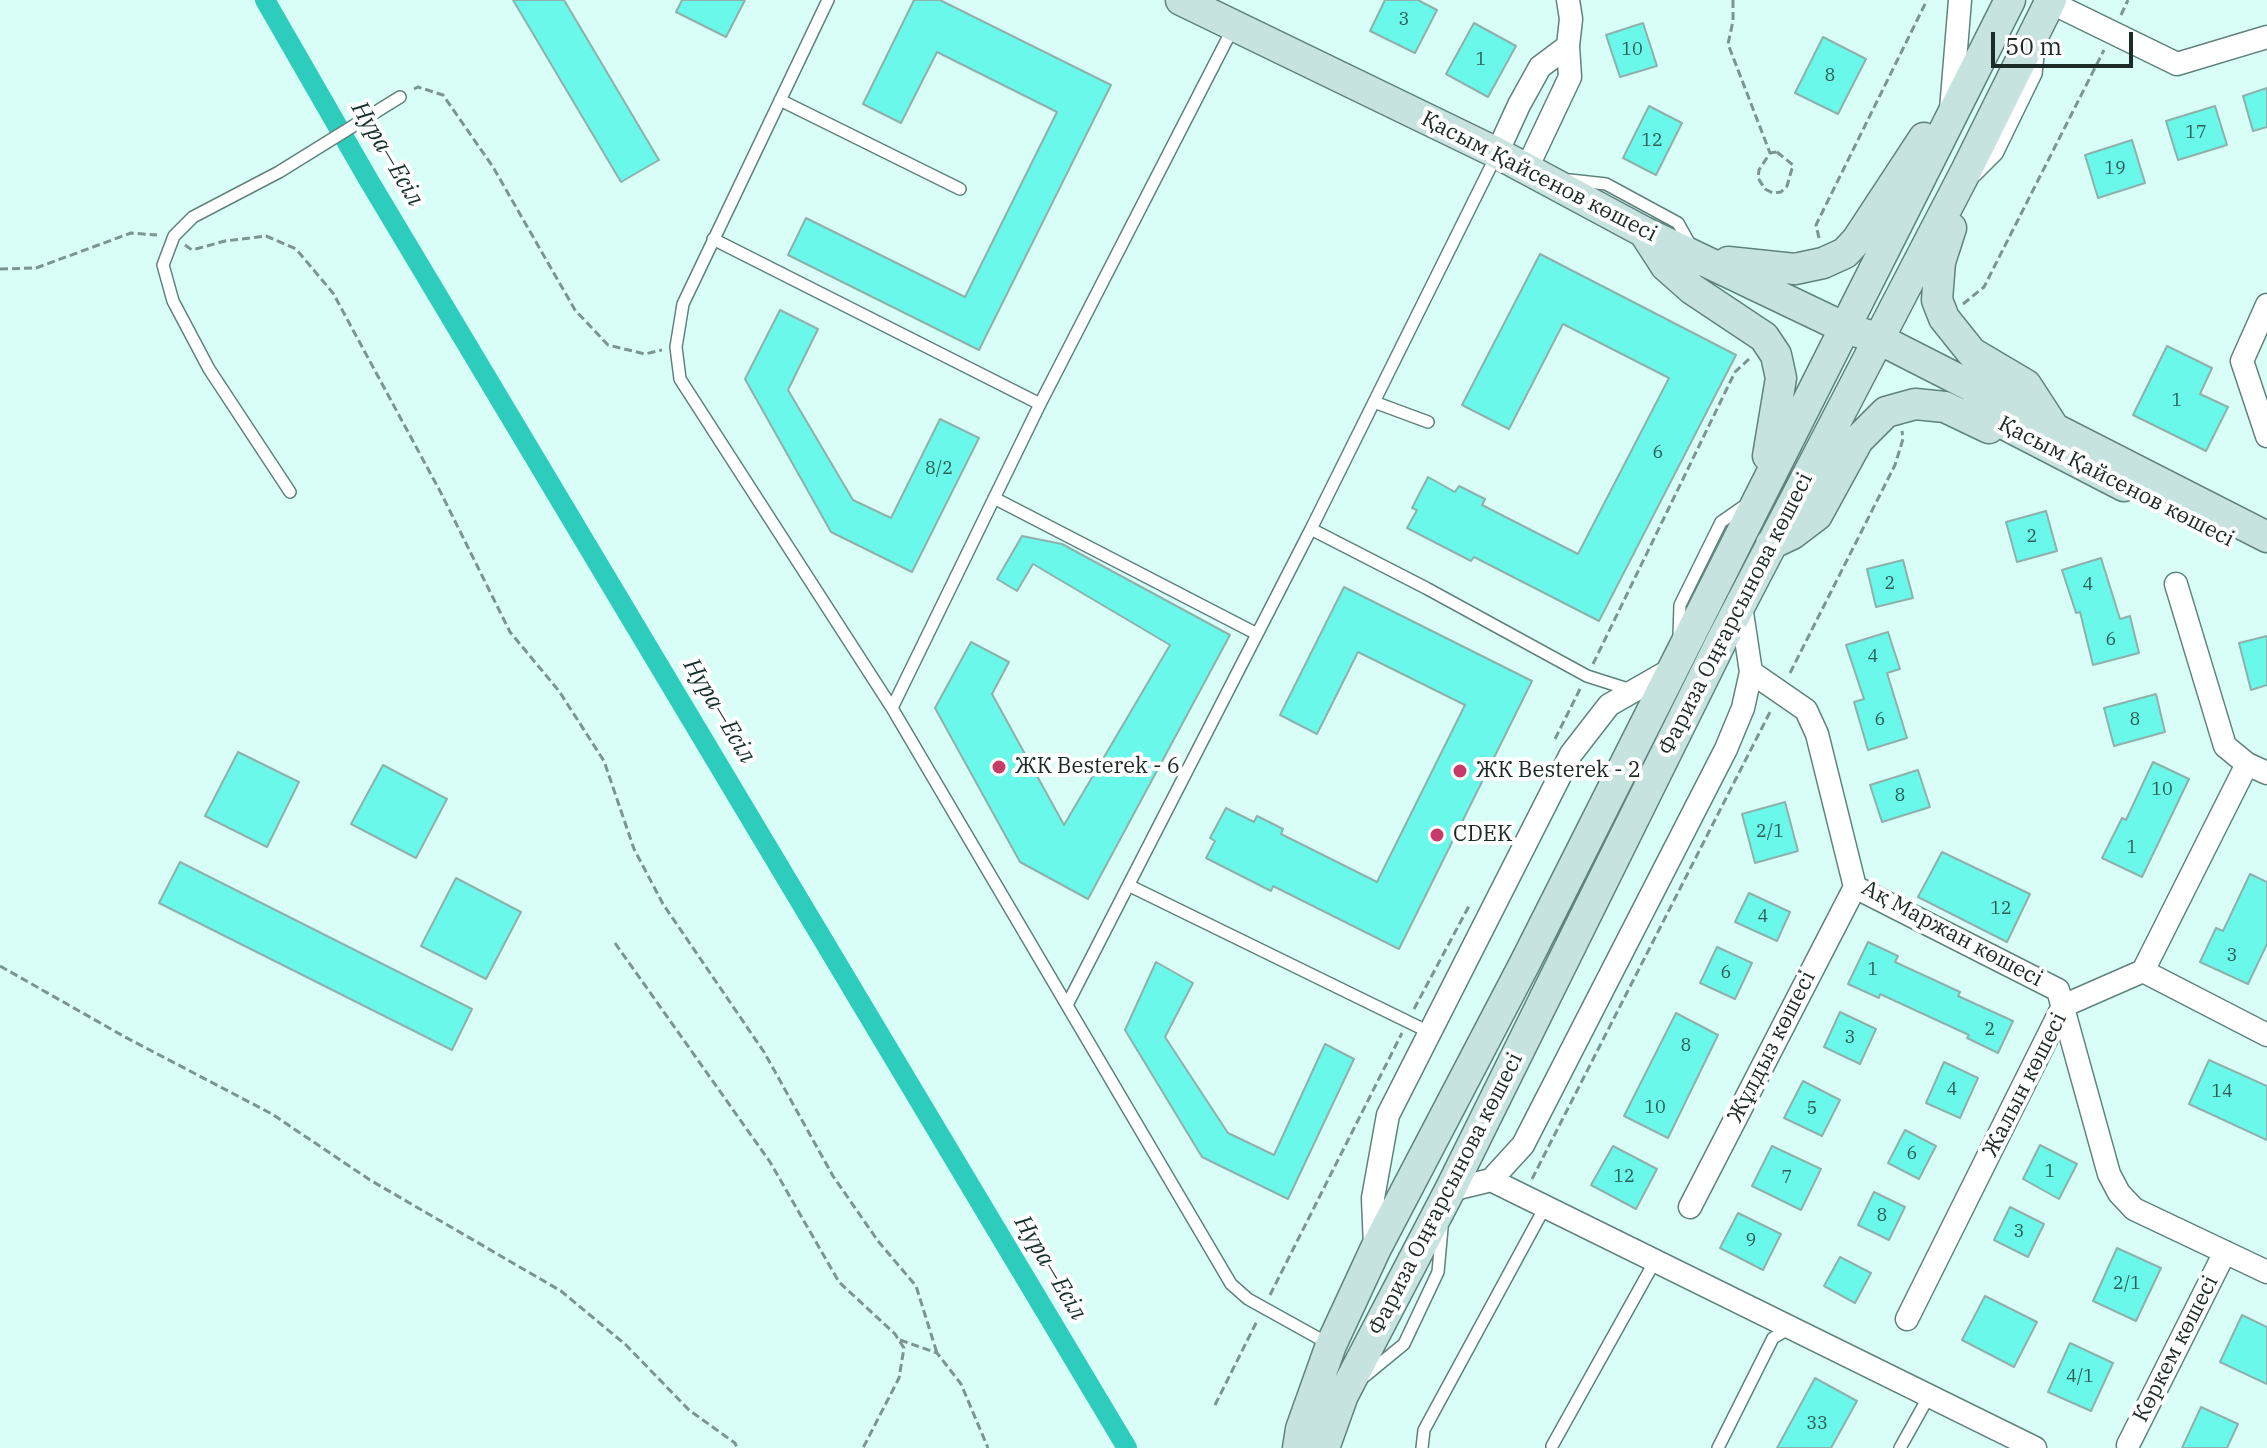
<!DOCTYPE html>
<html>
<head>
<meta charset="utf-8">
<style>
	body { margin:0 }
	#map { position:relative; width:2267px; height:1448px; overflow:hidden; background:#d9fef8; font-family:"IBM Plex Serif",serif }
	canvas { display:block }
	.scale { position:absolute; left:1991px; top:32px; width:142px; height:36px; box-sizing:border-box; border:4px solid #1c2a28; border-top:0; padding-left:10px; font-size:24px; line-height:28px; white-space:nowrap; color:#1c2a28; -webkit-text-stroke:6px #fff; paint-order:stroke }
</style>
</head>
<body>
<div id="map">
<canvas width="2267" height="1448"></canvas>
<div class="scale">50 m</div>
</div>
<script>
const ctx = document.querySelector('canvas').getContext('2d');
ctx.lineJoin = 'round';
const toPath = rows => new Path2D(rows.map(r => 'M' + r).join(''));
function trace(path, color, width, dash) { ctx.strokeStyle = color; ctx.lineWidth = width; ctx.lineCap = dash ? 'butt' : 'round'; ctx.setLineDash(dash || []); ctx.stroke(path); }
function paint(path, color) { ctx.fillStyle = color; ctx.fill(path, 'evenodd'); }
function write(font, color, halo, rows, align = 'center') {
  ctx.font = font + ' "IBM Plex Serif",serif'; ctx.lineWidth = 8; ctx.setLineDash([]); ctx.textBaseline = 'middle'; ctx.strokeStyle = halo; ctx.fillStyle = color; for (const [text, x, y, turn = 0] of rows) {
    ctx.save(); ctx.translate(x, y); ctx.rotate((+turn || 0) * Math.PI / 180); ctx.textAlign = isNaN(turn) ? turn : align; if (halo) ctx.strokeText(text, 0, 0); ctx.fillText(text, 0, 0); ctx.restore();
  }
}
trace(toPath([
	[265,0,368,179,1127,1448]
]), '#2eccbd', 20);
const building = toPath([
	[513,0,564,0,659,160,621,182,513,0],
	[682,0,745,0,726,37,676,12,682,0],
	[914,0,940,0,1111,85,979,350,788,255,806,218,965,297,1057,112,937,52,901,123,863,104,914,0],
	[1385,0,1418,0,1437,10,1415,53,1370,31,1385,0],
	[1474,23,1516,46,1488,97,1446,74,1474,23],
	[1643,23,1657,66,1620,77,1606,35,1643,23],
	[1823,37,1866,59,1838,114,1795,93,1823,37],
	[2267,88,2267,127,2253,131,2243,96,2267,88],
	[1649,106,1682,123,1656,175,1623,158,1649,106],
	[2215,106,2227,145,2178,160,2166,121,2215,106],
	[2132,140,2145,183,2098,198,2085,155,2132,140],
	[1540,254,1736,355,1599,621,1474,557,1471,561,1407,528,1417,510,1412,508,1428,477,1455,492,1459,486,1485,499,1482,505,1578,554,1669,378,1563,324,1509,429,1462,405,1540,254],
	[780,310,818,329,788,390,853,500,891,518,940,419,979,438,912,572,831,532,745,379,780,310],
	[2167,346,2212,368,2200,394,2228,407,2206,451,2133,415,2167,346],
	[2046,511,2057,551,2017,562,2006,522,2046,511],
	[1022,536,1062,544,1230,635,1088,899,1020,862,935,708,971,642,1009,662,992,694,1064,825,1170,645,1033,564,1017,591,997,579,1022,536],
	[2101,558,2120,619,2130,616,2139,653,2093,665,2080,612,2076,613,2062,570,2101,558],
	[1903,560,1913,598,1876,607,1867,569,1903,560],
	[1344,587,1532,681,1399,949,1273,886,1271,891,1206,858,1215,841,1210,838,1226,808,1254,822,1257,816,1283,829,1281,834,1377,882,1465,705,1358,652,1317,734,1280,715,1344,587],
	[1888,632,1900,669,1887,673,1907,738,1868,750,1854,702,1864,699,1846,645,1888,632],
	[2267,636,2267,685,2251,690,2239,643,2267,636],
	[2156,694,2165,732,2114,746,2104,708,2156,694],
	[238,752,299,782,267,847,205,816,238,752],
	[2153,762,2189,779,2142,877,2102,858,2122,818,2126,820,2153,762],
	[383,765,447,799,416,858,351,824,383,765],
	[1918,770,1930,807,1882,822,1870,785,1918,770],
	[1785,802,1798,851,1755,863,1742,814,1785,802],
	[1942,852,2030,894,2007,942,1918,897,1942,852],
	[180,862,472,1009,452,1050,159,903,180,862],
	[2250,874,2267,882,2267,944,2248,984,2200,962,2216,928,2223,931,2250,874],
	[456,878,521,912,486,979,421,946,456,878],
	[1749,893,1790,912,1777,941,1735,922,1749,893],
	[1868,942,1898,956,1895,962,1960,992,1958,996,2013,1021,1998,1053,1967,1038,1969,1035,1880,994,1879,998,1848,984,1868,942],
	[1717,947,1752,963,1735,999,1700,983,1717,947],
	[1156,962,1193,983,1165,1037,1228,1133,1274,1155,1325,1044,1354,1059,1288,1199,1202,1157,1125,1030,1156,962],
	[1840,1012,1876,1029,1860,1064,1824,1047,1840,1012],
	[1676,1013,1718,1035,1668,1138,1624,1116,1676,1013],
	[2209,1060,2267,1086,2267,1140,2189,1104,2209,1060],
	[1944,1062,1978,1078,1960,1118,1926,1103,1944,1062],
	[1803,1081,1840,1100,1822,1136,1784,1118,1803,1081],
	[1905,1130,1936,1146,1919,1179,1888,1163,1905,1130],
	[2040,1145,2077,1164,2059,1199,2023,1179,2040,1145],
	[1613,1146,1657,1169,1636,1209,1591,1185,1613,1146],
	[1772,1146,1821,1169,1801,1210,1752,1186,1772,1146],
	[1874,1192,1905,1207,1889,1240,1858,1225,1874,1192],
	[2010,1207,2044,1224,2028,1257,1994,1240,2010,1207],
	[1738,1213,1781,1234,1763,1270,1720,1248,1738,1213],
	[2117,1248,2161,1268,2136,1321,2093,1301,2117,1248],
	[1840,1257,1871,1273,1855,1303,1824,1286,1840,1257],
	[1985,1296,2037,1322,2014,1367,1962,1340,1985,1296],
	[2242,1315,2267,1327,2267,1384,2220,1362,2242,1315],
	[2070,1343,2113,1363,2091,1411,2048,1392,2070,1343],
	[1815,1378,1857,1401,1831,1448,1777,1448,1815,1378],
	[2201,1407,2238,1424,2227,1448,2182,1448,2201,1407]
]);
paint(building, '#69f8e9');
trace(building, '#8eb1ac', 2);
const lane = toPath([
	[828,0,683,304,676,347,680,379,892,708,1231,1284,1248,1299,1329,1344],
	[780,100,960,189],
	[1497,154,1311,529,1426,588,1587,676,1631,690],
	[1976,175,1997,154,2036,74,2039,47],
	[1570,180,1606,184,1678,223,1692,248],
	[713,239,1040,404],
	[1374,402,1428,422],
	[290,492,209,369,173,301,163,265,174,236,193,217,279,172,400,97],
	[994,498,1257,634],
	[1679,636,1680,605,1721,522,1747,504],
	[892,708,1040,404,1234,26],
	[1130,886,1431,1033],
	[1068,1003,1311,529],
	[1365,1376,1404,1344,1438,1272,1442,1228],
	[1552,1446,1655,1261],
	[1422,1448,1424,1430,1545,1207],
	[1718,1448,1773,1338,1790,1328],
	[1900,1448,1929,1396]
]);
const street = toPath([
	[2050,2,2177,64,2267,37],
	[1951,110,1960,0],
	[1497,153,1519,105,1540,67,1568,46],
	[1527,168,1570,77,1568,46,1571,19,1568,0],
	[2267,305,2242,361,2267,436],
	[2176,584,2225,746,2247,764,2267,773],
	[1751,672,1806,710,1817,734,1855,887,2058,990,2109,1174,2119,1193,2134,1209,2267,1272],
	[2143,971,2267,1035],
	[1491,1180,2035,1448],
	[1450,1190,1491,1180,1523,1145,1726,749,1743,708,1751,672,1741,606],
	[1690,1207,1855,887],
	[1375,1247,1373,1198,1388,1115,1571,754,1609,705,1672,669],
	[1907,1319,2063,1006,2143,971,2247,764],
	[2128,1445,2225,1252]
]);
const secondary = toPath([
	[1181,0,1497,153,1644,232,1845,328,1877,338,2267,537],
	[1951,228,1940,262,1937,300,1944,318,1972,353,2026,385,2052,425],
	[1644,232,1666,266,1692,289,1764,337,1776,355,1781,378,1768,456],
	[1728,262,1795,269,1823,263,1845,253,1857,240,1924,138],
	[1975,409,2124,486],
	[1771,544,1792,534,1817,515,1858,440,1886,412,1915,404,1945,407,1989,428],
	[1298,1448,1301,1429,1331,1345,1376,1248,1525,963,2010,0],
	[1324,1448,1343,1395,1450,1190,1722,640,1966,171,2051,0]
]);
trace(lane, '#60827d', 14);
trace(street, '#60827d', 25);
trace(secondary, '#60827d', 33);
trace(toPath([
	[1733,0,1733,21,1728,44,1770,153],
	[2121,15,2128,0],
	[414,89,418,87,443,95,493,167,575,310,608,345,645,354,662,350],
	[1777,152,1793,165,1787,186,1781,192,1773,193,1765,189,1758,178,1759,170,1770,153,1777,152],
	[1819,238,1816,225,1927,0],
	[185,245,192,250,225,241,266,236,296,249,333,293,441,493,510,632,559,691,604,761,634,849,663,904,764,1052,833,1176,878,1241,916,1286,937,1353],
	[0,269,36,268,131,233,157,235],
	[1963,304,1984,287,2104,50],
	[1593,664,1735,372,1749,359],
	[1790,673,1895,465,1903,439,1902,431],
	[1555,739,1580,689],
	[615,943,770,1162,839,1282,895,1334,904,1348,899,1378,863,1448],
	[0,966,125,1037,272,1114,370,1180,561,1291,626,1345,689,1410,735,1443,737,1448],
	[1414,1009,1469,906],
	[1532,1179,1770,712],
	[1270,1295,1402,1033],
	[900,1340,937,1353,961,1384,988,1448],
	[1215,1405,1258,1319]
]), '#7b9591', 3, [8, 4]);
trace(lane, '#fff', 11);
trace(street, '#fff', 22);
trace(secondary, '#c6e3e0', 30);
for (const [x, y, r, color] of [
	[999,767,8,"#c83b69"],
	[1460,771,8,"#c83b69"],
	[1437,835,8,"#c83b69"]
]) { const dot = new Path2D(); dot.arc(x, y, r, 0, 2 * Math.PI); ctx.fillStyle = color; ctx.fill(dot); trace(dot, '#fff', 3); }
write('18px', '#2f5e58', null, [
	["3",1404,20],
	["10",1632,50],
	["1",1481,60],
	["8",1830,76],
	["17",2196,133],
	["12",1652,141],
	["19",2115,169],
	["1",2177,401],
	["6",1658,453],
	["8/2",939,469],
	["2",2032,537],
	["2",1890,584],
	["4",2088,585],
	["6",2111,640],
	["4",1873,657],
	["6",1880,720],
	["8",2135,720],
	["10",2162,790],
	["8",1900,796],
	["2/1",1770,832],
	["1",2132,848],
	["12",2001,909],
	["4",1763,917],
	["3",2232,956],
	["1",1873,970],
	["6",1726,973],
	["2",1990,1030],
	["3",1850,1038],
	["8",1686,1046],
	["4",1952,1090],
	["14",2222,1092],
	["10",1655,1108],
	["5",1812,1109],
	["6",1912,1154],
	["1",2050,1172],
	["12",1624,1177],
	["7",1787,1178],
	["8",1882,1216],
	["3",2019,1232],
	["9",1751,1241],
	["2/1",2127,1284],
	["4/1",2080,1377],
	["33",1817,1424]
]);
write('22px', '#1c2a28', '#fff', [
	["Қасым Қайсенов көшесі",1539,177,27],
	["Қасым Қайсенов көшесі",2116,482,27],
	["Фариза Оңғарсынова көшесі",1736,614,-63],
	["Ақ Маржан көшесі",1952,934,28],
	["Жұлдыз көшесі",1772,1047,-63],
	["Жалын көшесі",2025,1085,-63],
	["Фариза Оңғарсынова көшесі",1446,1194,-63],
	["Көркем көшесі",2176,1349,-63]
]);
write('22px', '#1c2a28', '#fff', [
	["ЖК Besterek - 6",1015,767],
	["ЖК Besterek - 2",1476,771],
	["CDEK",1453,835]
], 'left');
write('italic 24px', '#17302d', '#fff', [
	["Нура—Есіл",387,154,59],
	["Нура—Есіл",719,711,59],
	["Нура—Есіл",1050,1268,59]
]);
</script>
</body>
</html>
